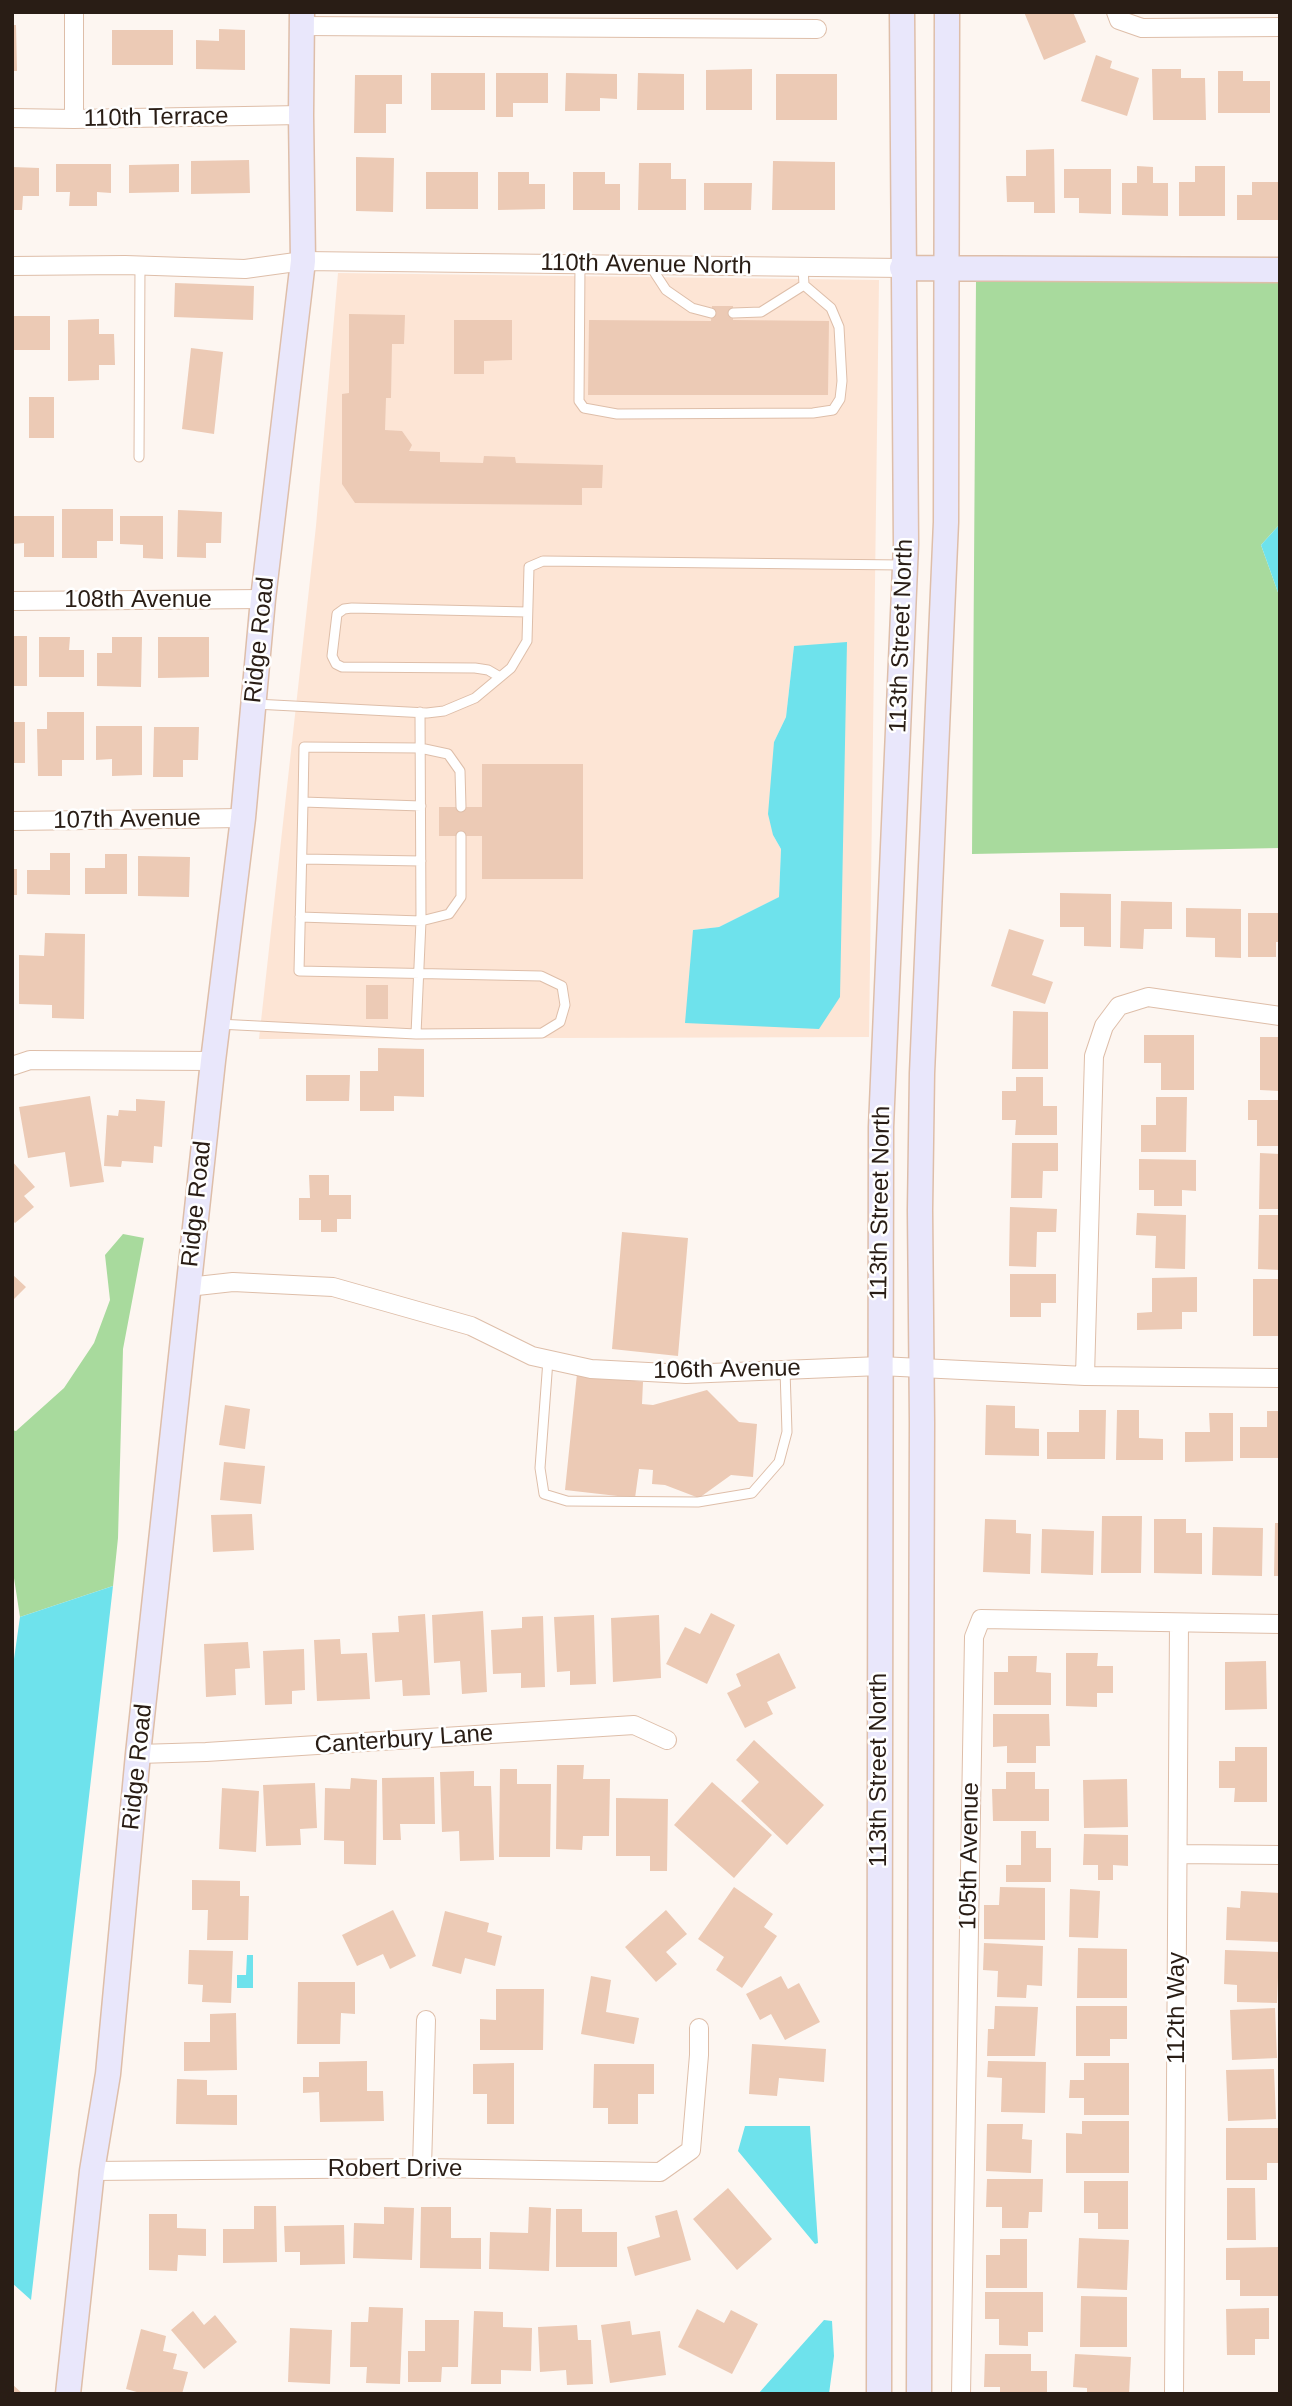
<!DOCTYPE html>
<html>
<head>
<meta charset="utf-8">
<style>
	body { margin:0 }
	#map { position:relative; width:1292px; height:2406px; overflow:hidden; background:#fdf6f1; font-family:Arial,sans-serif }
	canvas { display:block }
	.frame { position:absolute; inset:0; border:14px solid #291d15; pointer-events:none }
</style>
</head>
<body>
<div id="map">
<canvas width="1292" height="2406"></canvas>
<div class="frame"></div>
</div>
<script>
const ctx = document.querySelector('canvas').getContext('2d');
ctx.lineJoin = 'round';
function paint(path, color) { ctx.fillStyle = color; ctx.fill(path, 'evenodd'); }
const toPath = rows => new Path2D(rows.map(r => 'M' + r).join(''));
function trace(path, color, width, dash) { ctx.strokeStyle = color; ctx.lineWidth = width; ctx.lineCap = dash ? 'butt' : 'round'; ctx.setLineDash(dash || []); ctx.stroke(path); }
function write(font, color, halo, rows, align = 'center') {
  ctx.font = font + ' Arial,sans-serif'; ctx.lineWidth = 5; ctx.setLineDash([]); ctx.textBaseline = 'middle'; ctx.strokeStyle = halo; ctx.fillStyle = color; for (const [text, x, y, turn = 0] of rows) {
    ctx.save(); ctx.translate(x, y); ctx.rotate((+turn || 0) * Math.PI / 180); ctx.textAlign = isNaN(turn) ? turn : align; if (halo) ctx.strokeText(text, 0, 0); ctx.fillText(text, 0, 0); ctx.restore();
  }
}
paint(toPath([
	[338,273,879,280,869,1037,259,1039,316,526],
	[794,646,819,1028,693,930,719,927,779,897,781,849,773,835,774,742,786,717]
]), '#fde5d5');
paint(toPath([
	[976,280,1280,281,1280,524,1261,545,1280,598,1280,848,972,854],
	[123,1234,144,1238,123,1349,118,1538,113,1586,20,1617,12,1565,12,1430,16,1431,64,1388,94,1343,110,1300,105,1255]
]), '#a8da9d');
paint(toPath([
	[1280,524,1280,598,1261,545],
	[847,642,840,997,819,1029,685,1023,693,930,719,927,779,897,781,849,773,835,768,814,774,742,786,717,794,646],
	[113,1586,91,1779,31,2300,12,2283,12,1673,20,1617],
	[247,1955,253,1955,253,1988,237,1988,237,1975,246,1975],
	[745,2126,810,2126,818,2243,815,2244,738,2151],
	[824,2320,832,2321,834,2356,829,2394,758,2394]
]), '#6ee2ec');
paint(toPath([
	[1024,12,1073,12,1086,42,1044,60],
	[12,25,16,25,17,71,12,71],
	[219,29,245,30,245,70,196,69,196,40,219,41],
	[112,30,173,30,173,65,112,65],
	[1096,55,1112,61,1110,68,1139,78,1127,116,1081,101],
	[752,69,752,110,706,110,706,70],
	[1152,69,1181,69,1181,78,1205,78,1206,120,1153,120],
	[1218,71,1243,71,1243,81,1270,81,1270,113,1218,113],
	[431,73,485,73,485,110,431,110],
	[496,73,548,73,548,103,513,103,513,117,496,117],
	[566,73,617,74,617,99,600,98,600,111,565,111],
	[638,73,684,74,684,110,637,110],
	[776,74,837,74,837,120,776,120],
	[355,75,402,75,402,104,386,104,386,133,354,133],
	[1054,149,1055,213,1034,213,1034,202,1007,202,1006,176,1026,176,1026,150],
	[356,157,394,158,393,212,356,211],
	[249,160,250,193,191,194,191,161],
	[773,161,835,162,835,210,772,210],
	[639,163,671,163,671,179,686,179,686,210,638,210],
	[56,164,111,164,111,193,97,192,97,206,69,206,70,192,56,192],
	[179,164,179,192,129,193,129,165],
	[1137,166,1153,167,1153,183,1168,183,1168,216,1122,215,1122,183,1137,183],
	[1195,166,1225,166,1225,216,1179,216,1179,182,1195,182],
	[12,167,39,168,39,196,23,196,22,210,12,210],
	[1064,169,1111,169,1111,214,1079,213,1079,198,1064,198],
	[426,172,478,172,478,209,426,209],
	[498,172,529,172,529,184,545,184,545,209,498,210],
	[573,172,605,172,605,184,620,184,620,210,573,210],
	[1252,182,1280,182,1280,220,1237,220,1237,195,1252,195],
	[704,183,752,183,751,210,704,210],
	[175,283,254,286,253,320,174,317],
	[712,306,733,306,733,320,829,321,828,395,588,395,589,320,711,321],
	[349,314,405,315,404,344,392,344,391,398,386,398,385,430,402,431,412,445,409,451,440,452,440,462,483,463,484,456,515,457,516,463,603,465,602,488,582,488,582,505,355,503,342,484,342,394,349,393],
	[12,316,50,316,50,350,12,350],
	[99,319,99,334,114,334,115,365,99,365,99,380,68,381,68,320],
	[454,320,512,320,512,360,484,361,484,374,454,374],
	[191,348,223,352,214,434,182,429],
	[29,397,54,397,54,438,29,438],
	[62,509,113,509,113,541,97,541,97,558,62,558],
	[178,510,222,512,221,543,206,543,206,558,177,557],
	[12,516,54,516,54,557,24,557,24,543,12,544],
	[120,516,163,516,163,559,143,558,143,545,120,544],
	[12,636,27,636,27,686,12,686],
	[39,637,70,637,69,650,84,650,84,677,39,677],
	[112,637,142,637,141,687,97,686,97,653,112,653],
	[158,637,209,637,209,677,158,678],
	[47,712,84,712,84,760,62,760,62,776,38,776,37,729,47,729],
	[12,722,25,722,25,763,12,763],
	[96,726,142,726,142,775,112,776,112,759,96,760],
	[154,727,199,727,198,760,183,760,183,777,153,777],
	[482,764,583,764,583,879,482,879,482,836,439,836,439,807,482,807],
	[50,853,70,853,70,895,27,894,27,870,50,870],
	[105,854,127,854,127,894,85,894,85,868,105,868],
	[138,856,190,857,189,897,138,896],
	[12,869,17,869,17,895,12,895],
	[1060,893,1111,894,1111,947,1084,946,1084,927,1060,927],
	[1121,901,1172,902,1172,929,1144,929,1143,949,1120,948],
	[1186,908,1241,909,1241,958,1215,957,1215,938,1186,937],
	[1248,913,1280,913,1280,942,1276,942,1276,957,1248,957],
	[1009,929,1044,940,1032,975,1053,982,1045,1004,991,986],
	[45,933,85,934,84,1019,52,1018,52,1005,19,1004,19,955,44,956],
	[366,985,388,985,388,1019,366,1019],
	[1013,1011,1048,1012,1048,1069,1012,1069],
	[1144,1035,1194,1035,1194,1090,1161,1090,1161,1063,1144,1063],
	[1260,1037,1280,1037,1280,1091,1260,1090],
	[378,1048,424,1049,424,1097,394,1096,394,1111,360,1111,360,1071,378,1071],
	[306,1075,350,1075,349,1101,306,1101],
	[1016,1077,1043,1077,1043,1106,1057,1106,1057,1135,1015,1135,1016,1120,1002,1120,1002,1091,1016,1091],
	[90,1096,104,1182,70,1187,65,1152,28,1158,19,1107],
	[1156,1097,1187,1097,1186,1152,1141,1152,1141,1125,1156,1125],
	[136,1099,165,1101,162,1147,154,1146,153,1163,122,1161,121,1167,104,1166,107,1115,118,1116,119,1110,136,1111],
	[1248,1100,1280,1100,1280,1146,1257,1146,1257,1120,1248,1120],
	[1012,1143,1058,1143,1058,1171,1043,1171,1042,1198,1011,1198],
	[1260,1153,1280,1154,1280,1209,1259,1209],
	[1139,1159,1196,1160,1196,1191,1182,1190,1182,1206,1154,1206,1154,1190,1139,1190],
	[12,1161,35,1187,24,1196,34,1207,15,1223,12,1220],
	[309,1175,329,1175,329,1195,351,1195,351,1219,337,1219,337,1232,321,1232,321,1220,299,1220,299,1198,310,1198],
	[1010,1207,1057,1209,1056,1232,1037,1232,1036,1267,1009,1266],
	[1137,1213,1186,1215,1185,1269,1155,1268,1156,1236,1136,1235],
	[1259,1215,1280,1215,1280,1270,1258,1269],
	[622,1232,688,1238,678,1356,612,1349],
	[12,1274,26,1287,12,1301],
	[1010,1274,1056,1274,1056,1303,1041,1303,1041,1317,1010,1317],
	[1197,1277,1197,1312,1182,1312,1182,1329,1137,1330,1137,1313,1152,1312,1152,1278],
	[1253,1279,1280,1279,1280,1336,1253,1336],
	[577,1374,643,1382,642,1404,653,1405,707,1390,739,1422,757,1424,753,1477,731,1475,699,1498,665,1485,652,1484,653,1470,639,1469,635,1498,565,1490],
	[225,1405,250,1409,245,1449,219,1445],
	[986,1405,1015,1406,1015,1428,1039,1429,1039,1456,985,1455],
	[1079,1410,1106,1410,1105,1459,1047,1459,1047,1432,1079,1432],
	[1117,1410,1139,1410,1139,1438,1163,1439,1163,1460,1116,1460],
	[1267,1411,1280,1411,1280,1458,1240,1458,1240,1427,1267,1427],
	[1209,1413,1233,1413,1233,1461,1185,1462,1185,1432,1210,1432],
	[224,1462,265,1466,261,1504,220,1500],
	[252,1514,254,1550,213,1552,211,1515],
	[1102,1516,1142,1516,1141,1573,1101,1573],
	[985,1519,1016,1520,1016,1533,1031,1534,1030,1574,983,1572],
	[1154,1519,1186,1519,1186,1533,1202,1533,1202,1574,1154,1573],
	[1275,1523,1280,1523,1280,1576,1274,1576],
	[1213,1527,1263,1528,1262,1576,1212,1575],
	[1042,1529,1094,1531,1093,1575,1041,1573],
	[483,1611,487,1692,462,1694,460,1661,434,1663,432,1615],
	[711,1613,735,1625,707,1684,666,1664,685,1627,700,1634],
	[425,1614,430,1695,403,1696,402,1680,375,1682,372,1633,399,1632,398,1616],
	[594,1615,596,1684,570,1685,570,1671,557,1672,554,1617],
	[659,1615,661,1678,613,1682,611,1618],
	[543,1616,545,1687,521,1688,521,1673,493,1674,491,1630,522,1628,522,1617],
	[340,1639,341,1654,367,1653,370,1699,317,1701,314,1640],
	[248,1642,250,1668,235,1669,236,1695,206,1697,204,1644],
	[304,1649,305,1690,292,1691,292,1704,265,1705,263,1651],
	[779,1653,796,1688,767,1702,773,1714,745,1728,727,1693,741,1686,736,1674],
	[1066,1653,1098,1653,1097,1666,1113,1666,1113,1693,1097,1693,1097,1707,1066,1706],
	[1008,1656,1037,1656,1036,1672,1051,1673,1051,1705,994,1705,994,1672,1008,1672],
	[1266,1661,1267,1709,1225,1710,1225,1662],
	[993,1714,1049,1714,1050,1746,1036,1746,1036,1763,1007,1763,1007,1746,993,1747],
	[754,1740,824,1805,787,1845,741,1801,759,1782,736,1760],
	[1235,1747,1267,1747,1267,1802,1234,1802,1235,1788,1219,1788,1219,1761,1235,1761],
	[557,1765,584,1765,583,1779,610,1779,609,1836,583,1836,582,1850,556,1849],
	[500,1769,517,1769,517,1784,551,1784,550,1857,499,1857],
	[474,1771,474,1786,491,1786,494,1860,460,1861,459,1831,442,1832,440,1772],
	[1006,1772,1035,1772,1035,1789,1049,1789,1049,1821,993,1821,992,1789,1006,1789],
	[434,1777,435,1824,400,1824,401,1840,383,1840,382,1778],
	[351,1778,377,1780,376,1865,344,1864,344,1841,324,1840,325,1788,350,1789],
	[1127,1779,1128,1827,1084,1828,1083,1780],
	[712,1782,772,1835,734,1878,674,1825],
	[315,1783,317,1828,300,1829,301,1845,266,1846,263,1785],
	[222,1788,259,1791,256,1852,219,1849],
	[616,1798,668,1799,667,1871,650,1871,650,1856,616,1856],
	[1021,1831,1036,1831,1036,1848,1051,1848,1051,1882,1006,1882,1006,1865,1021,1865],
	[1084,1834,1128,1835,1128,1866,1113,1865,1113,1880,1098,1880,1098,1865,1083,1865],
	[192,1880,240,1881,240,1896,249,1896,248,1940,207,1940,208,1910,192,1910],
	[734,1887,773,1914,764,1927,777,1936,742,1988,716,1970,724,1957,698,1939],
	[1000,1887,1045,1888,1045,1940,984,1939,984,1905,999,1905],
	[1070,1889,1100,1891,1098,1938,1069,1937],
	[1241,1891,1280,1893,1280,1942,1226,1940,1227,1907,1240,1908],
	[393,1910,416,1956,390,1969,383,1954,357,1966,342,1935],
	[666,1910,687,1934,666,1952,677,1964,656,1982,625,1947],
	[445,1911,489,1923,487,1932,502,1936,495,1966,465,1958,461,1974,432,1966],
	[984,1943,1043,1946,1042,1986,1027,1985,1026,1998,997,1997,998,1971,983,1970],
	[1078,1948,1127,1949,1127,1998,1077,1998],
	[189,1950,233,1951,231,2003,202,2002,203,1985,188,1984],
	[1225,1950,1279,1952,1277,2003,1237,2002,1237,1985,1224,1984],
	[591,1976,611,1980,606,2012,639,2018,634,2044,581,2034],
	[781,1976,788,1989,799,1983,820,2022,785,2040,771,2014,760,2020,746,1994],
	[298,1982,355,1982,355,2014,341,2013,340,2044,297,2044],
	[496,1989,544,1989,543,2050,480,2050,480,2019,496,2020],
	[995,2006,1038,2007,1035,2056,987,2056,988,2029,994,2029],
	[1076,2006,1127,2006,1127,2039,1110,2039,1110,2056,1076,2056],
	[1275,2008,1277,2058,1232,2060,1230,2010],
	[236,2013,237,2070,184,2071,184,2042,210,2042,210,2014],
	[752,2044,826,2049,824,2082,779,2078,777,2096,749,2094],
	[367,2061,367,2091,383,2091,384,2121,320,2122,319,2092,303,2093,303,2077,319,2077,319,2062],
	[988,2061,1046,2062,1045,2113,1001,2112,1002,2078,987,2077],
	[514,2063,514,2124,487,2124,487,2094,473,2094,473,2064],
	[1084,2063,1129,2063,1129,2115,1084,2115,1084,2098,1069,2098,1070,2080,1084,2080],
	[594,2064,654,2064,654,2094,638,2094,638,2124,608,2124,608,2108,593,2108],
	[1274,2069,1276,2119,1228,2121,1226,2070],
	[177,2079,207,2080,207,2095,237,2095,237,2125,176,2124],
	[1082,2121,1129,2121,1129,2173,1066,2173,1066,2133,1082,2134],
	[987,2124,1023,2124,1022,2139,1032,2140,1031,2173,986,2171],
	[1226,2128,1280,2128,1280,2163,1267,2163,1267,2180,1226,2180],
	[987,2179,1043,2179,1042,2212,1029,2212,1028,2228,1002,2228,1002,2207,986,2207],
	[1084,2181,1128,2181,1128,2229,1098,2229,1098,2213,1084,2213],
	[728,2188,772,2239,737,2270,693,2219],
	[1227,2188,1255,2188,1256,2240,1227,2240],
	[254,2206,276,2206,277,2262,223,2263,223,2229,254,2229],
	[384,2207,414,2208,412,2260,353,2258,354,2223,384,2224],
	[421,2207,451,2207,451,2238,481,2238,481,2269,420,2268],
	[529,2207,551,2208,549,2271,489,2269,490,2232,528,2233],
	[556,2209,582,2209,582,2232,617,2232,617,2267,556,2267],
	[677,2210,691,2260,635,2276,627,2247,660,2237,655,2216],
	[149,2214,177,2214,177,2228,206,2229,206,2256,178,2255,177,2271,149,2270],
	[344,2225,345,2264,300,2265,300,2252,285,2252,284,2226],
	[1079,2238,1129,2240,1127,2290,1077,2288],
	[1000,2239,1027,2239,1027,2288,986,2288,986,2255,1000,2255],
	[1279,2247,1280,2296,1240,2296,1240,2280,1226,2280,1226,2248],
	[985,2292,1043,2292,1043,2332,1028,2332,1028,2346,999,2345,999,2319,985,2319],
	[1081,2296,1127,2297,1127,2347,1080,2347],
	[369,2307,403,2308,400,2384,366,2383,367,2367,350,2367,351,2322,368,2322],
	[1269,2308,1269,2339,1255,2339,1255,2355,1227,2355,1226,2309],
	[697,2309,724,2323,731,2310,758,2324,732,2374,678,2347],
	[193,2311,204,2325,215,2315,237,2342,204,2369,171,2330],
	[474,2311,503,2312,503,2327,532,2328,531,2371,501,2370,501,2384,471,2384],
	[425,2320,459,2320,458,2367,442,2367,441,2382,408,2382,408,2351,425,2351],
	[630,2321,632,2335,660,2331,666,2375,610,2383,601,2325],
	[577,2325,578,2340,591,2340,593,2384,567,2385,566,2370,540,2372,538,2327],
	[290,2328,332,2330,330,2384,288,2382],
	[141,2329,166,2336,163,2351,177,2354,173,2369,188,2372,182,2394,144,2394,126,2389],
	[985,2354,1031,2354,1031,2371,1047,2371,1047,2394,1000,2394,1000,2387,984,2387],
	[1075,2354,1131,2357,1129,2394,1087,2394,1087,2388,1073,2387],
	[12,2384,23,2394,12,2394]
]), '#eccab5');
const lane = toPath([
	[580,264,579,401,584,408,617,414,813,413,833,410,840,399,842,381,839,327,831,308,804,285],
	[651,267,666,290,692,308,711,313],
	[733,313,761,312,804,285,803,267],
	[139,457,140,266],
	[500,677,488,670,475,668,342,667,336,664,332,656,337,614,344,609,352,608,527,612],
	[255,704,427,713,444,711,475,698,511,668,527,641,529,567,543,561,902,565],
	[303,802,304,747,420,748,448,754,460,771,461,807],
	[302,859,421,861],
	[300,917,421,921,449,914,461,897,461,836],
	[218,1024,416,1034,421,921,420,712],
	[416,1034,542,1033,560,1022,565,1005,562,986,541,976,299,971,303,802,421,806],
	[548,1360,540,1468,544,1494,567,1501,698,1502,752,1493,779,1462,787,1432,785,1370]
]);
const street = toPath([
	[1116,12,1119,20,1142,28,1280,27],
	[302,26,817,29],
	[12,118,74,119,301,115],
	[74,119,74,12],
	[12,266,125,265,245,269,303,261,902,268],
	[12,601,263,599],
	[12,821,243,818],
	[12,1066,30,1060,213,1061],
	[188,1287,233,1282,333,1287,471,1326,532,1356,591,1369,686,1374,880,1366,1085,1376,1280,1378],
	[1085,1376,1094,1056,1104,1026,1119,1006,1148,997,1280,1016],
	[138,1754,206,1752,634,1725,667,1740],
	[1178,1854,1280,1855],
	[422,2168,426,2020],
	[92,2171,422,2168,660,2172,691,2150,699,2055,699,2028],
	[961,2394,974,1637,981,1619,1280,1624],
	[1174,2394,1179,1623]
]);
const secondary = toPath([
	[902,268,1280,270],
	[68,2394,92,2171,108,2074,138,1754,213,1061,243,818,263,599,303,261,301,115,302,12],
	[879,2394,881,1127,906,544,902,12],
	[919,2394,922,1423,920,1210,922,1073,946,522,947,12]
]);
trace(lane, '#debea9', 11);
trace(street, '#debea9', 20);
trace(secondary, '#debea9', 27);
trace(lane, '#fff', 9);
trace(street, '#fff', 18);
trace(secondary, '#e9e7fb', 24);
write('24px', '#291d15', '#fff', [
	["110th Terrace",156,118,-1],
	["110th Avenue North",646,265,1],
	["108th Avenue",138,600],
	["113th Street North",902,636,-88],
	["Ridge Road",260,640,-84],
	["107th Avenue",127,820,-1],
	["113th Street North",881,1203,-89],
	["Ridge Road",197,1204,-84],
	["106th Avenue",727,1370,-1],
	["Canterbury Lane",404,1740,-4],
	["Ridge Road",138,1767,-84],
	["113th Street North",879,1770,-90],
	["105th Avenue",970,1856,-89],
	["112th Way",1177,2008,-90],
	["Robert Drive",395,2169]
]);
</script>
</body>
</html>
